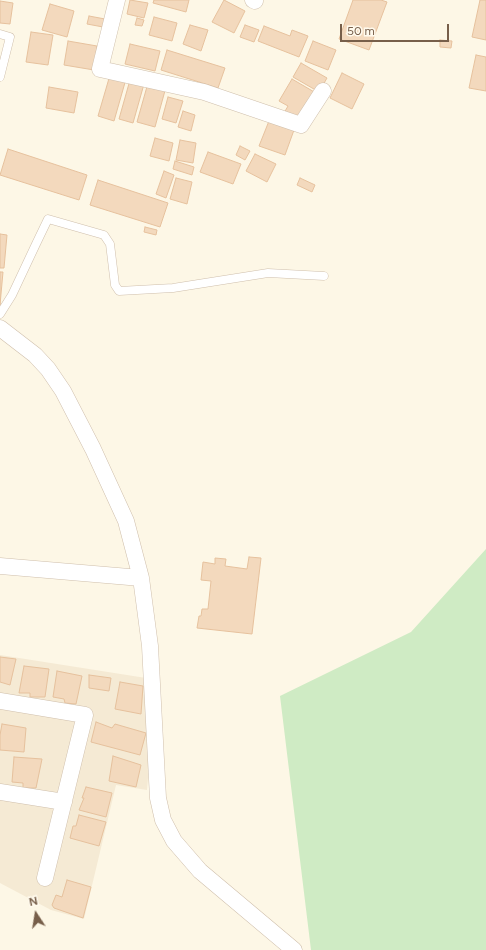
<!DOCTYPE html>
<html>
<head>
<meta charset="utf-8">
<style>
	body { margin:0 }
	#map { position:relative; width:486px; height:950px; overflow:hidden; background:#fdf7e6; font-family:Figtree,sans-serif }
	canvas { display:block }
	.north { position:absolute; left:16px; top:894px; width:40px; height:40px; -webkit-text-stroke:3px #fffaed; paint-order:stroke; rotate:348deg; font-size:11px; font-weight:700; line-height:16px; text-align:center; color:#775f4a }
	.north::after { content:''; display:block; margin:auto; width:14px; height:18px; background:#775f4a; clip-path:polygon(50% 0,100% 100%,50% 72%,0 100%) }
	.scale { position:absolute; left:340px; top:24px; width:109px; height:18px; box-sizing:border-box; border:2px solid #775f4a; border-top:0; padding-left:5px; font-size:12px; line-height:14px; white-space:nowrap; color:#775f4a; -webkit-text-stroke:3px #fffaed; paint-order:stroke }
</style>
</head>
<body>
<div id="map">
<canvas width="486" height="950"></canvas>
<div class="north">N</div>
<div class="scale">50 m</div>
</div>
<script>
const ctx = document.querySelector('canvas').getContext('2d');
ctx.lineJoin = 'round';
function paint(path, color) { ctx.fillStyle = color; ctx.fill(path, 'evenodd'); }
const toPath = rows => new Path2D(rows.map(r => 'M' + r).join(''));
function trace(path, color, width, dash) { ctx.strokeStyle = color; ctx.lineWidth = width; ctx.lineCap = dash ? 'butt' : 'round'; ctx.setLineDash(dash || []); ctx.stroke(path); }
paint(toPath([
	[0,655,146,678,150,751,147,790,116,785,84,919,51,910,0,883]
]), '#f5ead4');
paint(toPath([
	[486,549,486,950,311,950,280,696,411,632]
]), '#cfebc4');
const building = toPath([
	[130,0,148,3,144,18,127,14,130,0],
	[154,0,189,0,186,12,153,3,154,0],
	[224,0,245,11,234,33,212,22,224,0],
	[353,0,381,0,387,2,369,50,339,39,353,0],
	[480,0,486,0,486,40,472,37,480,0],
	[0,1,13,3,10,24,0,23,0,1],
	[50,4,74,11,67,37,42,30,50,4],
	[89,16,105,19,103,27,87,24,89,16],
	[154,17,177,23,172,41,149,35,154,17],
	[137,18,144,20,142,26,135,25,137,18],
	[190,25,208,30,201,51,183,44,190,25],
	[245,25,259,30,254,42,240,37,245,25],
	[264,26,290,36,292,30,308,36,299,57,258,41,264,26],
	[31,32,53,35,48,65,26,62,31,32],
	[440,40,452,41,451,48,440,47,440,40],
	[68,41,97,46,94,70,64,65,68,41],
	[313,41,336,50,328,70,305,61,313,41],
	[130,44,160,51,155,71,125,64,130,44],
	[167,50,225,68,218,88,161,70,167,50],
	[476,55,486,57,486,91,469,88,476,55],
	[301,63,327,78,319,92,293,77,301,63],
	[342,73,364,84,352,109,330,98,342,73],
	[110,75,126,79,114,121,98,116,110,75],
	[292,79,316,93,299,122,284,113,288,106,279,101,292,79],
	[130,80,144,84,133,123,119,119,130,80],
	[148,83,166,87,155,127,137,122,148,83],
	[49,87,78,92,74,113,46,108,49,87],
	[168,97,183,101,176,123,162,119,168,97],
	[183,111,195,115,191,131,178,127,183,111],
	[269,121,294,130,285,155,259,146,269,121],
	[155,138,173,143,169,161,150,156,155,138],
	[180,140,196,143,193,163,176,160,180,140],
	[240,146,250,151,245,160,236,155,240,146],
	[8,149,87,175,79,200,0,175,8,149],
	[208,152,241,164,233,184,200,172,208,152],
	[255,154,276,164,267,182,246,171,255,154],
	[175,161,194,167,192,175,173,169,175,161],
	[164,171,174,175,166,198,156,194,164,171],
	[176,178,192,182,187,204,170,199,176,178],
	[300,178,315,185,312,192,297,185,300,178],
	[98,180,168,203,160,227,90,205,98,180],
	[145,227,157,230,156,235,144,232,145,227],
	[0,234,7,235,4,268,0,268,0,234],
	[0,272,3,272,0,305,0,272],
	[249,557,261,558,252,634,197,628,199,616,201,616,202,609,208,609,211,581,201,580,203,562,215,564,215,558,226,559,225,566,247,569,249,557],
	[0,657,16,659,10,685,0,682,0,657],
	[24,666,49,669,45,697,30,697,30,693,19,693,24,666],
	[57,671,82,676,76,704,65,703,64,699,53,697,57,671],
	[89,675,111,678,109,691,89,688,89,675],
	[120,682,143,686,141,714,115,709,120,682],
	[96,722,112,728,115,724,146,733,140,755,91,742,96,722],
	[2,724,26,728,24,752,0,750,0,735,2,724],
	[113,756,141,765,136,787,109,781,113,756],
	[14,757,42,759,36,788,23,788,23,783,12,782,14,757],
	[86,787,112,793,106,817,79,810,84,798,82,798,86,787],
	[79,815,106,822,99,846,70,838,73,826,76,826,79,815],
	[67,880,91,887,83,918,54,908,52,905,56,895,62,897,67,880]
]);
paint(building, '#f3d9bd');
trace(building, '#e6c19d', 1);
const service = toPath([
	[0,34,10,37,0,77],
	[0,314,12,295,36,244,48,219,104,235,110,244,115,285,119,291,173,288,268,273,324,276]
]);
const minor = toPath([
	[117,0,100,69,204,92,301,125,323,91],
	[253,0,255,1],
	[0,328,35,355,48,369,63,391,93,449,126,521,141,578,150,646,158,798,163,820,174,841,200,871,294,950],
	[0,566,141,578],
	[0,701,85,715,45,878],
	[0,792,64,802]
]);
trace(service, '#cfbfac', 9);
trace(minor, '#cfbfac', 17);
trace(service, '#fff', 8);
trace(minor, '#fff', 16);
</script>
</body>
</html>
